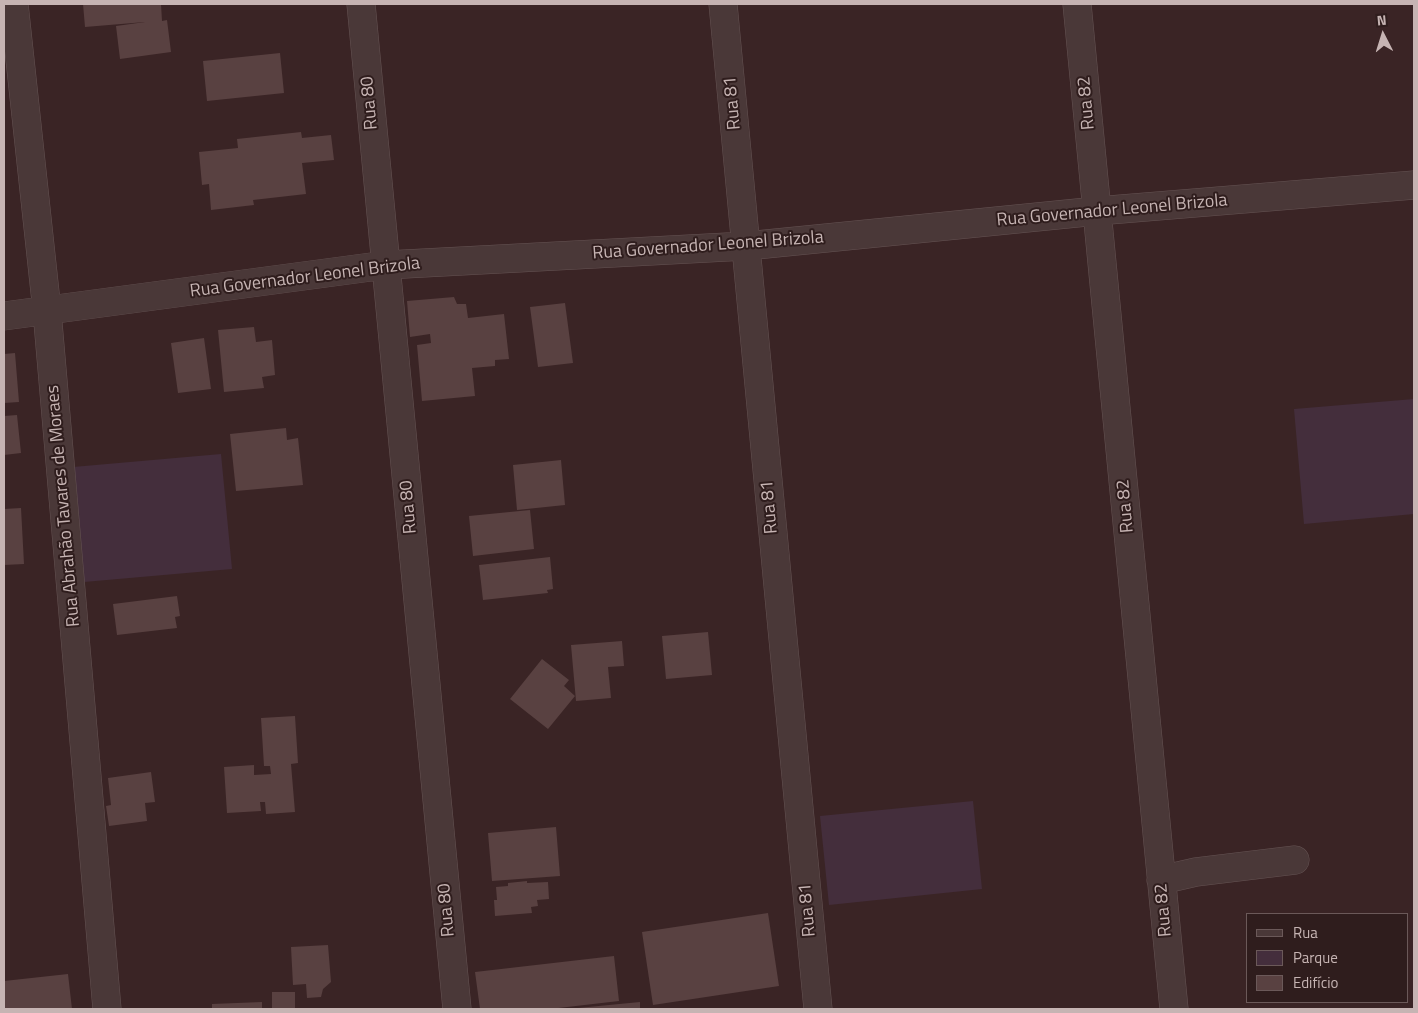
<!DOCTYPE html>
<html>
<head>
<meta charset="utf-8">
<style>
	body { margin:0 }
	#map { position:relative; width:1418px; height:1013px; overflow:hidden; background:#3a2425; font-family:"Titillium Web",sans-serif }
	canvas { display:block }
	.frame { position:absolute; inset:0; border:5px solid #c6b4b3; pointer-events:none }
	.legend { position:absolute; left:1246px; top:913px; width:162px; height:90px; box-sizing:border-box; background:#2f1d1d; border:1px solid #6b5959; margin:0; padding:6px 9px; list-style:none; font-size:15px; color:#c6b4b3 }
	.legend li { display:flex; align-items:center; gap:10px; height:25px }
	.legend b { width:25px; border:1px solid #6b5959 }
	.north { position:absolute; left:1358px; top:10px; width:50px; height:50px; -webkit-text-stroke:4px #2f1d1d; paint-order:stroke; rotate:355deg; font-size:14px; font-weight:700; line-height:20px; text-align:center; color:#c6b4b3 }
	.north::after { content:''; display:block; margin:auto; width:18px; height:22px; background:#c6b4b3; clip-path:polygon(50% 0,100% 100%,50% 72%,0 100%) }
</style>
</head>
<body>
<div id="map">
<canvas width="1418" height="1013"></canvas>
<div class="frame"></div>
<ul class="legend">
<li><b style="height:6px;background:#4a3838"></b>Rua</li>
<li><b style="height:14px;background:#442e3c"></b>Parque</li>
<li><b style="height:14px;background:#594141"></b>Edifício</li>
</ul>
<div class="north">N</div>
</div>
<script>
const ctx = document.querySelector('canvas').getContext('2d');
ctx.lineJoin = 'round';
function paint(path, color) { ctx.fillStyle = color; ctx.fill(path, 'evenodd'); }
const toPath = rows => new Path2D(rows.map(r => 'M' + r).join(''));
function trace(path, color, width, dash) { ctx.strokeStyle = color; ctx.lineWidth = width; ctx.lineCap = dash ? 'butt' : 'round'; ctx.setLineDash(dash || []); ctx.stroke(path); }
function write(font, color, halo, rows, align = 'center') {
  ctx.font = font + ' "Titillium Web",sans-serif'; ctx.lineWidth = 4; ctx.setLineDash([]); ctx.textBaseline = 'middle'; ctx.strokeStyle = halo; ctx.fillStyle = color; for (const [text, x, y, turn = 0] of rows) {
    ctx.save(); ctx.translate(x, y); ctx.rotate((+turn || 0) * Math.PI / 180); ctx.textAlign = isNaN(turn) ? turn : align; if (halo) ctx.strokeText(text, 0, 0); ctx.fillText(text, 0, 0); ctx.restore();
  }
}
paint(toPath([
	[1414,399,1414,514,1304,524,1294,409],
	[221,454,232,569,84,582,73,467],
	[973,801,982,889,829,905,820,816]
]), '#442e3c');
paint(toPath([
	[83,4,161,4,162,21,167,20,171,52,120,59,116,26,145,22,85,27],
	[280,53,284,93,207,101,203,61],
	[301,132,302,138,331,135,334,160,302,163,306,194,253,200,254,205,211,210,209,184,202,185,199,152,238,148,237,139],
	[454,297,457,304,466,304,468,318,504,314,509,359,495,360,495,366,472,368,475,396,422,401,417,345,431,343,430,334,410,337,407,301],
	[565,303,573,363,538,367,530,307],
	[254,327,256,342,272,340,275,375,262,377,264,388,224,392,218,330],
	[204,338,211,389,178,393,171,343],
	[15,353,19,402,4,403,4,354],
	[17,415,21,453,4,455,4,416],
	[286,428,287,440,298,438,303,485,236,491,230,434],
	[561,460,565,505,517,510,513,465],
	[21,508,24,564,4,565,4,509],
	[530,510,534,549,473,556,469,516],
	[550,557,553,589,547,590,548,593,483,600,479,565],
	[177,596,180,616,175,617,177,628,117,635,113,604],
	[708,632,712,675,666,679,662,636],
	[622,641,624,666,608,667,611,698,576,701,571,645],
	[542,659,569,680,564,686,575,696,548,729,510,699],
	[295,716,298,763,291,764,295,812,266,814,265,802,260,802,261,811,227,813,224,767,254,765,254,775,271,774,270,766,264,766,261,718],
	[151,772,155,802,145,803,147,821,109,826,106,806,111,805,108,778],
	[556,827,560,876,492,881,488,833],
	[527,881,527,883,548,882,549,899,537,900,538,906,531,907,532,913,495,916,494,900,497,900,496,887,508,886,508,883],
	[768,913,779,986,653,1005,642,932],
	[328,945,331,982,323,989,321,997,307,998,306,984,293,985,291,947],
	[614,956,619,1001,550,1009,480,1009,475,972],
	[68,974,72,1009,4,1009,4,981],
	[272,992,295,992,295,1009,272,1009],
	[262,1002,262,1009,212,1009,212,1004],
	[640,1002,640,1009,578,1009,578,1008]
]), '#594141');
const minor = toPath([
	[14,4,47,311,107,1009],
	[361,4,457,1009],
	[723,4,818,1009],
	[1077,4,1174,1009],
	[4,316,386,265,746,246,1097,211,1414,185],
	[1161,880,1196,872,1295,860]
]);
trace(minor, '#655353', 29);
trace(minor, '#4a3838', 28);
write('18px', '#c6b4b3', '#2f1d1d', [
	["Rua 80",370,103,-95],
	["Rua 81",733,103,-95],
	["Rua 82",1087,103,-95],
	["Rua Governador Leonel Brizola",1112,211,-5],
	["Rua Governador Leonel Brizola",708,246,-4],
	["Rua Governador Leonel Brizola",305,278,-7],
	["Rua Abrahão Tavares de Moraes",64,506,-95],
	["Rua 82",1126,506,-95],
	["Rua 80",409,507,-95],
	["Rua 81",770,507,-95],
	["Rua 80",447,910,-95],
	["Rua 81",808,910,-95],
	["Rua 82",1164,910,-95]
]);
</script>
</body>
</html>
